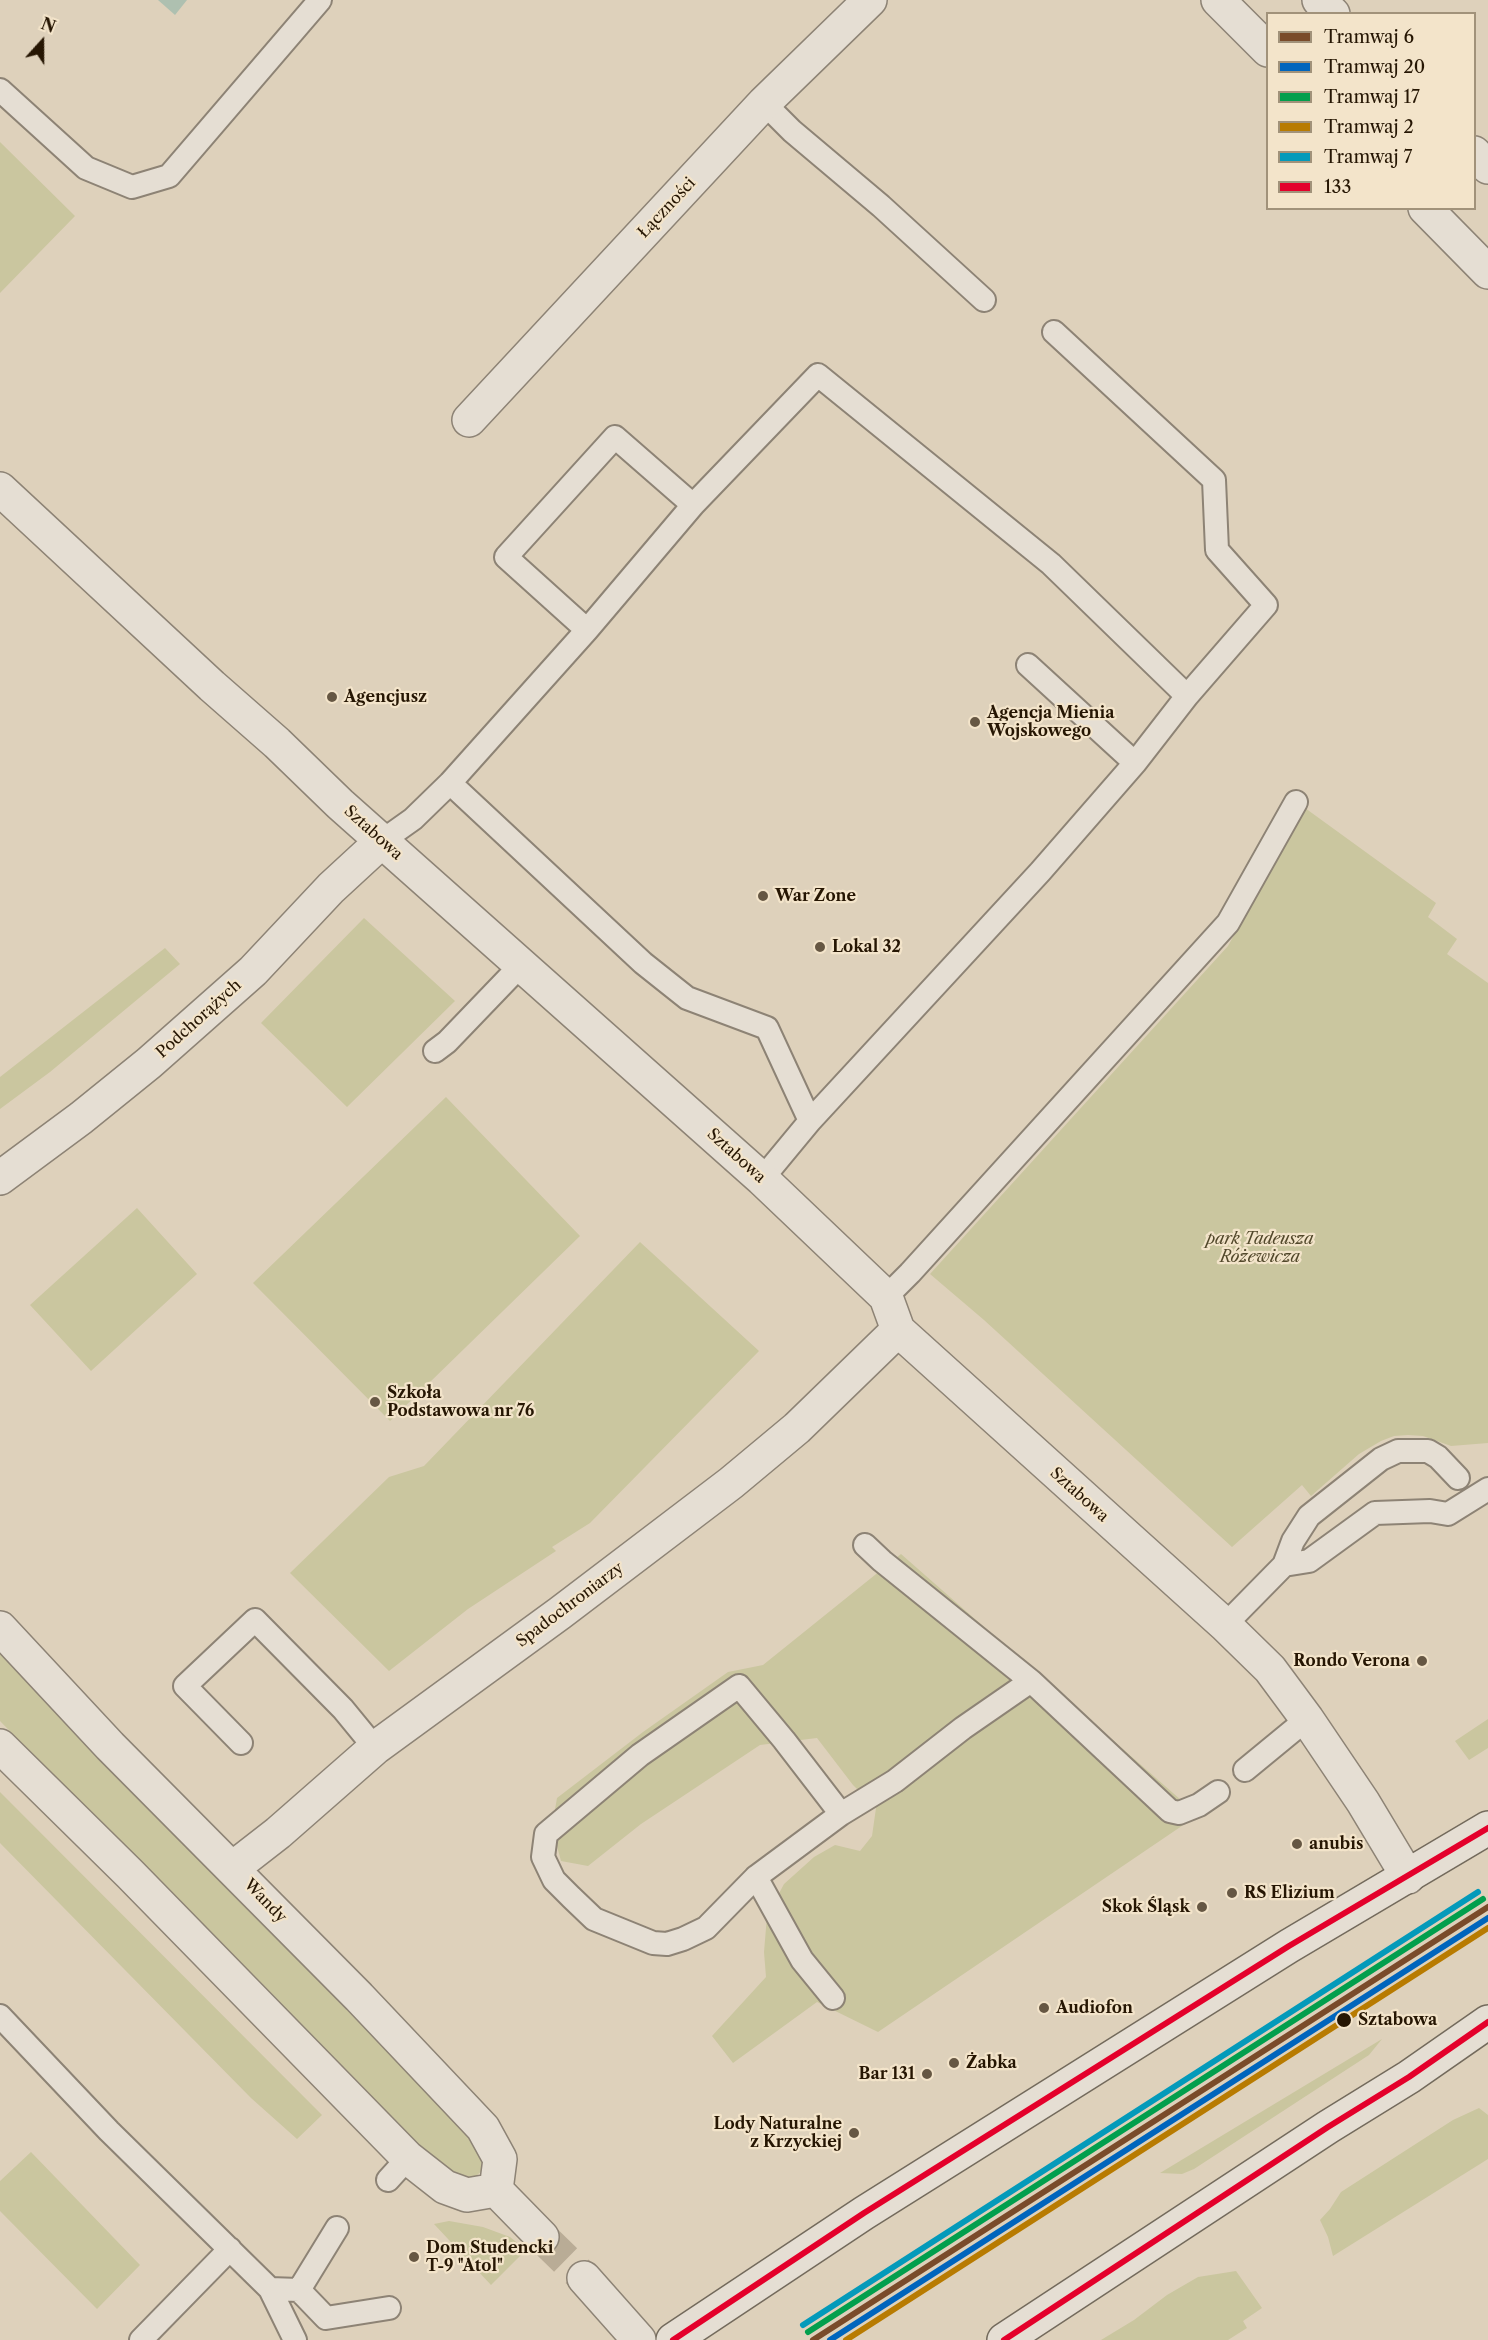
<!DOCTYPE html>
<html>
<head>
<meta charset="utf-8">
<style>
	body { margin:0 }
	#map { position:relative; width:1488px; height:2340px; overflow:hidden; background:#ded1bb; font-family:"Libre Caslon Text",serif }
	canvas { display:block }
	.legend { position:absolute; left:1266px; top:12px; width:210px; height:198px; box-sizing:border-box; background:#f3e4ca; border:2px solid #a1927a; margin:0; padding:8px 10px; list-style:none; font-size:18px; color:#261603 }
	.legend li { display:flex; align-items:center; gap:12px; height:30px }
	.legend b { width:30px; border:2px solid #a1927a }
	.north { position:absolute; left:12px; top:12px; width:60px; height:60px; -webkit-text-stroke:4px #f3e4ca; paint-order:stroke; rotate:21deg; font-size:16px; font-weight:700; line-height:24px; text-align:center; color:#261603 }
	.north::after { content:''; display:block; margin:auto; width:21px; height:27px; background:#261603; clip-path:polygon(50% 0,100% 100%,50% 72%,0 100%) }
</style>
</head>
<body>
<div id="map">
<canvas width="1488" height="2340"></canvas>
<ul class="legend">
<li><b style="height:8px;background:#7a4b2a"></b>Tramwaj 6</li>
<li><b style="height:8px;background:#0065bd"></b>Tramwaj 20</li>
<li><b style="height:8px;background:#029f4d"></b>Tramwaj 17</li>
<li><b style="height:8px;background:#b87b01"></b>Tramwaj 2</li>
<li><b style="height:8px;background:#049aba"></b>Tramwaj 7</li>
<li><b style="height:8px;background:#e4002b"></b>133</li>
</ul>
<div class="north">N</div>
</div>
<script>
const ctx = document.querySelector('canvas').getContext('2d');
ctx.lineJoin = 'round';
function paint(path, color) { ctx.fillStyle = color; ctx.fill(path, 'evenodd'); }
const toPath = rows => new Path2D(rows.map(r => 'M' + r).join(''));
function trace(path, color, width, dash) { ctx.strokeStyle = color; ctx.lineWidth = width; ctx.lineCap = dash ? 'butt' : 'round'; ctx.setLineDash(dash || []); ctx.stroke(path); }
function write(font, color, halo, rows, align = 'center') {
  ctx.font = font + ' "Libre Caslon Text",serif'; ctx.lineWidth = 4.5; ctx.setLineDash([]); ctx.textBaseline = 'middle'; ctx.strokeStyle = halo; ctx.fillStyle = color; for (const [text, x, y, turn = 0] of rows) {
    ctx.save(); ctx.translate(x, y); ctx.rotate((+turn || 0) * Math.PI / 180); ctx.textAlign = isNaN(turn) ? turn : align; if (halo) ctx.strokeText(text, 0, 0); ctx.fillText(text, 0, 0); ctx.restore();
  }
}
paint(toPath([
	[0,142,75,216,0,293],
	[1305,808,1436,903,1428,917,1457,939,1447,954,1488,983,1488,1443,1451,1446,1423,1436,1408,1435,1394,1436,1381,1441,1359,1454,1311,1496,1302,1485,1232,1547,984,1320,930,1274,1228,946],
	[364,918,455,1001,347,1107,261,1023],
	[165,948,180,964,50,1072,0,1109,0,1077],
	[446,1097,580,1236,390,1421,253,1283],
	[137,1208,197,1274,91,1371,30,1305],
	[640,1242,759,1351,590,1523,552,1547,556,1551,468,1609,389,1671,290,1573,389,1477,424,1466],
	[901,1554,1198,1815,878,2032,817,2002,733,2063,712,2036,766,1977,764,1952,767,1916,784,1884,814,1857,835,1845,860,1851,872,1836,876,1808,853,1785,817,1738,760,1745,641,1824,588,1866,561,1861,552,1827,557,1798,643,1732,728,1672,763,1665],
	[0,1652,469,2128,487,2166,475,2177,464,2179,429,2159,0,1721],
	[1488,1719,1488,1748,1469,1760,1455,1741],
	[0,1792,322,2115,297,2139,251,2098,0,1843],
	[1382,2039,1369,2055,1194,2169,1182,2174,1160,2173],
	[1479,2108,1488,2115,1488,2159,1333,2256,1328,2237,1320,2220,1330,2209,1341,2192,1453,2120],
	[31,2152,140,2265,97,2309,0,2211,0,2181],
	[449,2221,483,2227,510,2237,526,2250,491,2285,434,2224],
	[1236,2271,1262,2308,1243,2321,1247,2328,1228,2340,1101,2340,1134,2320,1167,2295,1198,2277]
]), '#cac69f');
paint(toPath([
	[158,0,187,0,175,15]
]), '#aec0b0');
trace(toPath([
	[542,2237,584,2278]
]), '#b9ac96', 33, [33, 16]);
const service = toPath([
	[0,90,86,168,132,187,169,176,320,0],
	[764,103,792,131,881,206,984,300],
	[587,630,506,557,615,437,693,505],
	[1028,665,1135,763],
	[450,783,643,963,687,998,767,1028,810,1121],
	[382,841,413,819,450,783,587,630,693,505,818,375,1051,564,1187,696],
	[435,1051,447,1042,520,966],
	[762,1179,810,1121,1040,872,1135,763,1187,696,1266,605,1217,550,1214,480,1054,332],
	[886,1297,910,1273,1228,923,1296,802],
	[865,1545,882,1561,1031,1681],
	[1284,1565,1293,1541,1309,1516,1381,1459,1398,1451,1428,1451,1438,1457,1458,1478],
	[1225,1625,1284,1565,1309,1561,1375,1513,1430,1511,1448,1514,1488,1489],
	[241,1743,185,1686,255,1620,343,1709,375,1748],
	[1245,1770,1307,1719],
	[756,1877,706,1928,683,1939,667,1944,653,1943,594,1919,571,1897,554,1880,543,1857,546,1834,640,1755,739,1686,784,1740,841,1814],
	[833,1998,802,1960,756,1877,841,1814,895,1781,963,1728,1031,1681,1170,1811,1179,1813,1199,1805,1218,1792],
	[0,2016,109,2131,270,2289,295,2340],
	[388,2180,408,2158],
	[270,2289,299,2290,326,2318,389,2308],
	[299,2290,337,2228],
	[141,2340,230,2249]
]);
const minor = toPath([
	[1218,0,1268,50],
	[1425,208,1488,272],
	[469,420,764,103,870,0],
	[0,489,212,686,277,743,340,804,762,1179,886,1297,898,1330,1225,1625,1270,1669,1307,1719,1363,1802,1408,1877],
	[0,1178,81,1118,149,1063,253,971,331,888,382,841],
	[0,1628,110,1746,359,1997,483,2128,500,2159,496,2190],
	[0,1746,130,1874,408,2158,445,2187,467,2195,496,2190],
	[233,1868,278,1833,375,1748,560,1613,731,1483,797,1428,898,1330],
	[496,2190,542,2237],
	[584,2278,639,2340]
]);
const tertiary = toPath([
	[1319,0,1333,14],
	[1474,153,1488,167]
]);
const secondary = toPath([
	[673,2340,864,2213,1289,1946,1488,1828],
	[1004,2340,1328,2127,1409,2077,1488,2022]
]);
trace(service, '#8d8375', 26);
trace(minor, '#8d8375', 36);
trace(tertiary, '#8d8375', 36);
trace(secondary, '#736a5c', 36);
trace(service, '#e5ded3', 22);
trace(minor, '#e5ded3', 33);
trace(tertiary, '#e5ded3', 33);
trace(secondary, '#e5ded3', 33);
trace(toPath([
	[673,2340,864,2213,1289,1946,1488,1828],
	[1004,2340,1328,2127,1409,2077,1488,2022]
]), '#e4002b', 6);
trace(toPath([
	[813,2340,1488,1907]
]), '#7a4b2a', 6);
trace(toPath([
	[830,2340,1488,1918]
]), '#0065bd', 6);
trace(toPath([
	[808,2332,1483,1899]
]), '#029f4d', 6);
trace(toPath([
	[846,2340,1488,1928]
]), '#b87b01', 6);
trace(toPath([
	[803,2325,1478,1892]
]), '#049aba', 6);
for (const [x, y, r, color] of [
	[332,697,6,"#665743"],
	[975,722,6,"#665743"],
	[763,896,6,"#665743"],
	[820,947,6,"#665743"],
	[375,1402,6,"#665743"],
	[1422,1661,6,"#665743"],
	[1297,1844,6,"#665743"],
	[1232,1893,6,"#665743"],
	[1202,1907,6,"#665743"],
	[1044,2008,6,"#665743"],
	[1344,2020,8,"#261603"],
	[954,2063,6,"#665743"],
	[927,2074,6,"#665743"],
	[854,2133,6,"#665743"],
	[414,2257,6,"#665743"]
]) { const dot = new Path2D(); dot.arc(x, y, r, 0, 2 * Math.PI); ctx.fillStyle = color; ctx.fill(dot); trace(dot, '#f3e4ca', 2); }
write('16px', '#261603', '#f3e4ca', [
	["Łączności",667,208,-47],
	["Sztabowa",373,833,42],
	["Podchorążych",199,1019,-42],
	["Sztabowa",736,1156,42],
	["Sztabowa",1079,1495,42],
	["Spadochroniarzy",570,1605,-37],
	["Wandy",265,1901,46]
]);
write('bold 16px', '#261603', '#f3e4ca', [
	["Agencjusz",344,697],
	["Agencja Mienia",987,713],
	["Wojskowego",987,731],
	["War Zone",775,896],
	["Lokal 32",832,947],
	["Szkoła",387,1393],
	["Podstawowa nr 76",387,1411],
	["Rondo Verona",1410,1661,"right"],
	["anubis",1309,1844],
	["RS Elizium",1244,1893],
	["Skok Śląsk",1190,1907,"right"],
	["Audiofon",1056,2008],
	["Żabka",966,2063],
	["Bar 131",915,2074,"right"],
	["Lody Naturalne",842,2124,"right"],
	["z Krzyckiej",842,2142,"right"],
	["Dom Studencki",426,2248],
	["T-9 \"Atol\"",426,2266]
], 'left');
write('italic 16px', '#52482b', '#f3e4ca', [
	["park Tadeusza",1260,1239],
	["Różewicza",1260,1257]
]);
write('bold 16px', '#261603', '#f3e4ca', [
	["Sztabowa",1358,2020]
], 'left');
</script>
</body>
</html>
